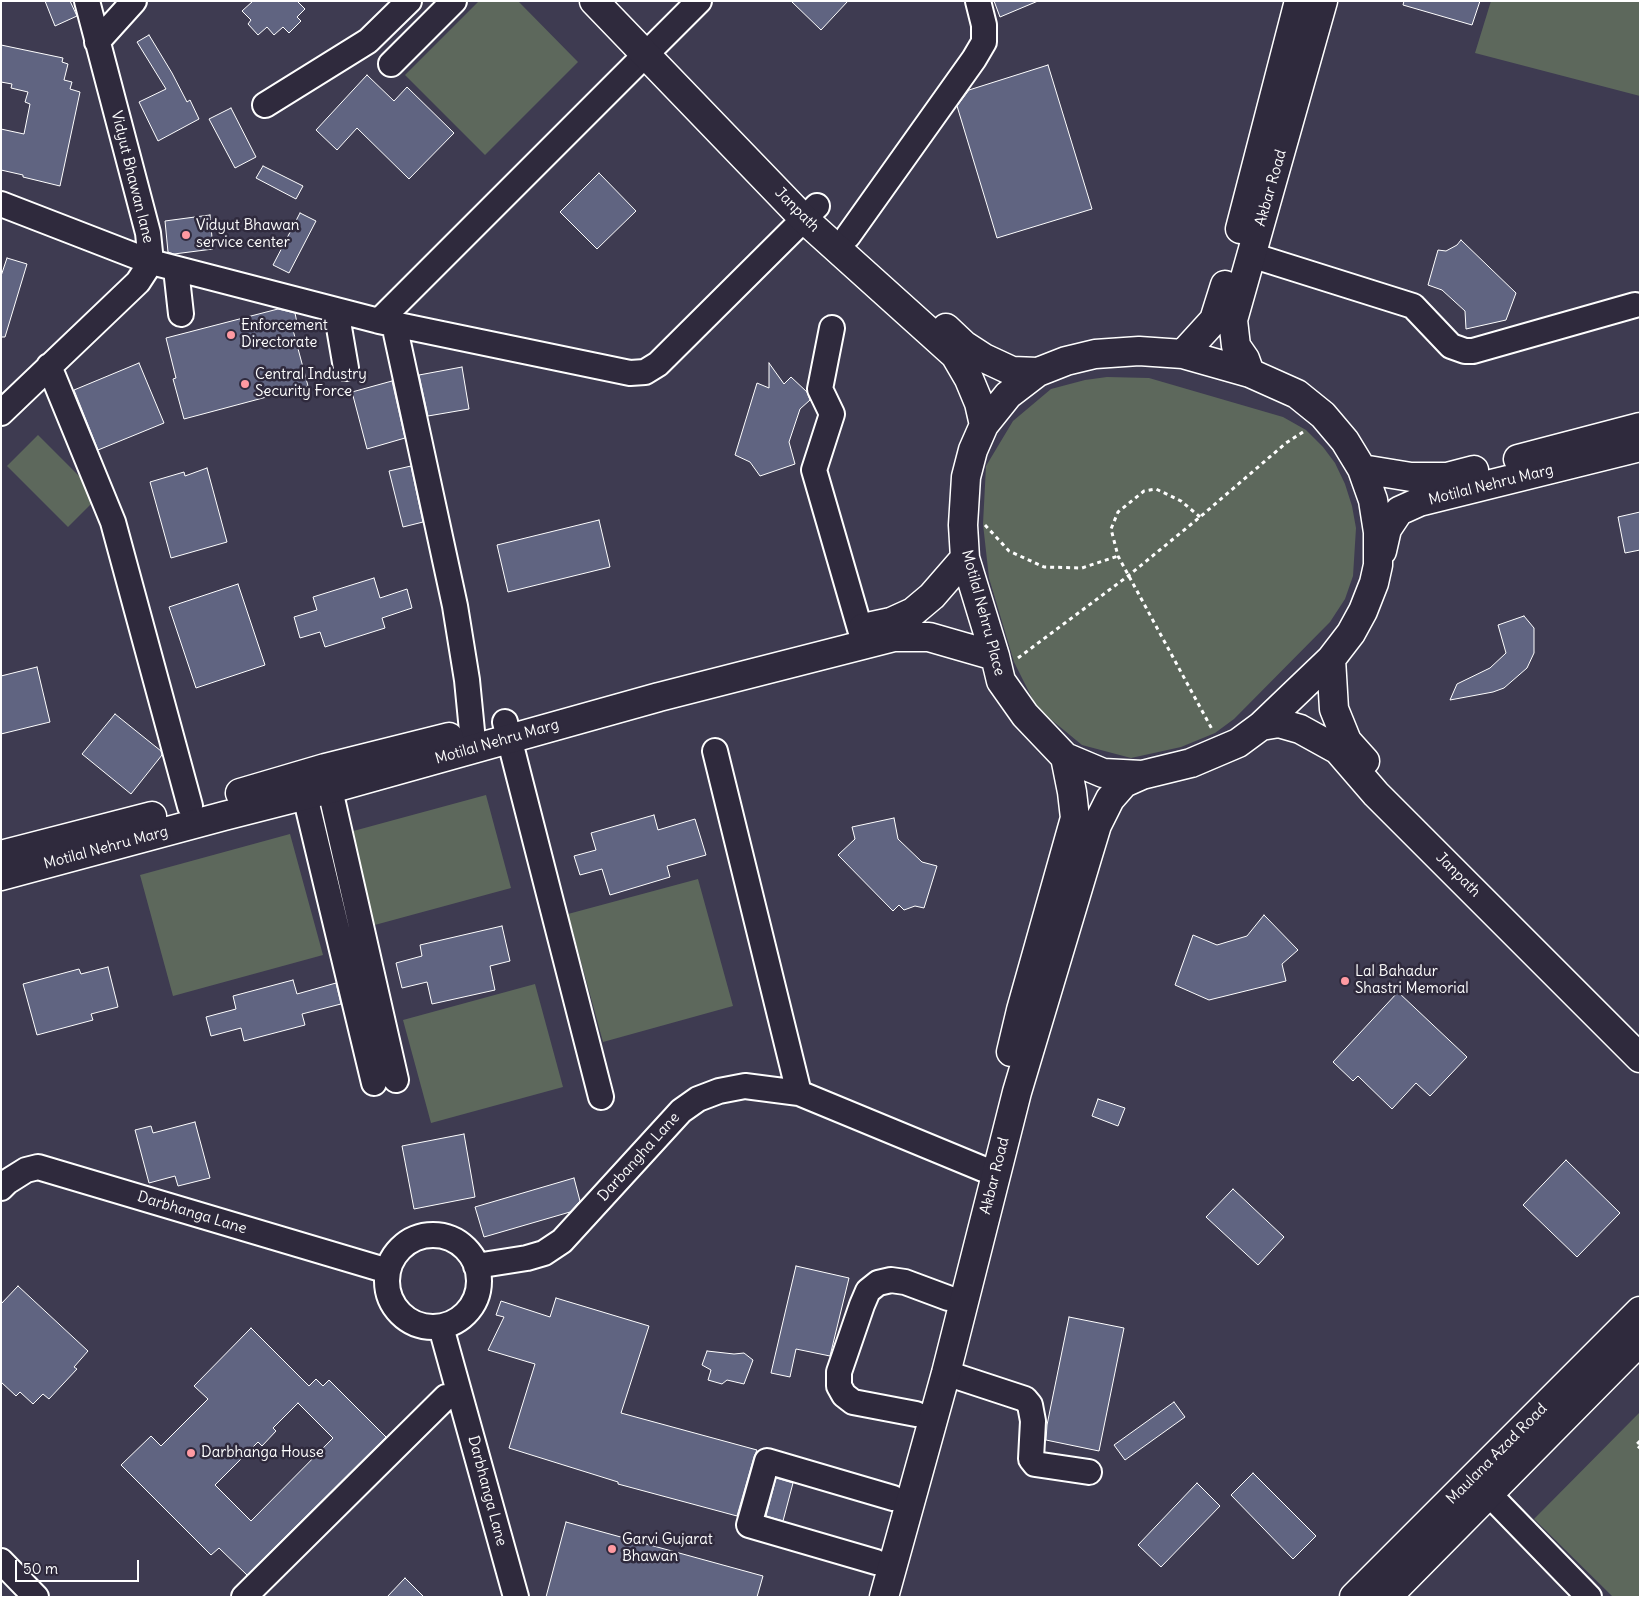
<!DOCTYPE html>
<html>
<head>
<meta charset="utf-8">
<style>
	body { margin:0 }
	#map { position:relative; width:1641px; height:1598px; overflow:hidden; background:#3e3b51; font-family:Delius,sans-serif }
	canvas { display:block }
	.frame { position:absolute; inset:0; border:2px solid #fff; pointer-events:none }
	.scale { position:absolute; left:15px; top:1560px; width:124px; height:22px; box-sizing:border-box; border:2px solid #fff; border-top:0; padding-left:6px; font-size:15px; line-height:18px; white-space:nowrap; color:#fff; -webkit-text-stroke:4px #2f2a3d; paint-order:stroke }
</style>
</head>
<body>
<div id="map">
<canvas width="1641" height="1598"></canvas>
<div class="frame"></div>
<div class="scale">50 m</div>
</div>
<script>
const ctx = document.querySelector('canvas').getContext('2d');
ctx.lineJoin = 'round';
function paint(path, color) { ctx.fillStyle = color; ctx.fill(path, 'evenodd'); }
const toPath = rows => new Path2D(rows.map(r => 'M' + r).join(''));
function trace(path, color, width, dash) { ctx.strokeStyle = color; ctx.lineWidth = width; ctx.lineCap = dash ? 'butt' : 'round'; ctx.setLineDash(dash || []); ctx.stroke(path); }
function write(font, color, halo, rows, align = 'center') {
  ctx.font = font + ' Delius,sans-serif'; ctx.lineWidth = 5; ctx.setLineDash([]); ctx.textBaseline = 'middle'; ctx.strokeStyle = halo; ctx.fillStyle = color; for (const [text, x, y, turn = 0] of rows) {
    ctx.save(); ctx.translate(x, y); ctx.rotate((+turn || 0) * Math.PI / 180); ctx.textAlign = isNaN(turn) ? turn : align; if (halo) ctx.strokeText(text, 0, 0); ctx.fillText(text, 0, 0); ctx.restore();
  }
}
paint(toPath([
	[479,1,518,1,578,62,485,155,405,75],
	[1491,1,1640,1,1640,96,1475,53],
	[1107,377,1149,378,1283,417,1306,430,1323,447,1335,463,1345,484,1352,506,1356,528,1353,576,1345,599,1330,622,1234,719,1215,733,1181,747,1131,758,1082,745,1037,708,1014,662,989,578,983,524,986,466,1013,421,1051,389,1085,380],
	[38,435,99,496,68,527,7,466],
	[486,795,511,888,371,926,346,833],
	[290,834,323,955,173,996,140,875],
	[698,879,733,1006,603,1042,568,914],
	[535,984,563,1087,431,1123,403,1020],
	[1640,1412,1640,1597,1613,1597,1534,1519]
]), '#5d685c');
const building = toPath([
	[45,1,70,1,77,16,55,26,45,1],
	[253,1,297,1,305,9,297,17,301,21,289,33,283,27,274,35,267,27,258,35,248,24,251,20,242,11,253,1],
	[791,1,848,1,821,30,791,1],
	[994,1,1038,1,1000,17,994,1],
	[1404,1,1480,1,1472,25,1403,5,1404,1],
	[149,35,172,73,187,102,190,100,199,119,158,141,139,102,166,89,137,42,149,35],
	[1,45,63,58,62,62,68,64,64,80,72,82,70,89,80,92,60,186,23,177,23,175,1,170,1,129,24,134,30,104,25,102,28,92,11,88,12,84,1,82,1,45],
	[1048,65,1092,209,997,238,957,106,969,90,1048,65],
	[367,75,394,101,407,87,454,133,409,179,357,128,337,150,316,130,367,75],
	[231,108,256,157,235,168,209,119,231,108],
	[263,166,303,186,296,199,256,178,263,166],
	[599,173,636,211,597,249,560,212,599,173],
	[300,213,316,221,289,273,273,265,300,213],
	[210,215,213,249,174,254,168,252,165,221,210,215],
	[1461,240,1516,293,1506,320,1466,329,1465,311,1442,290,1428,285,1438,250,1446,251,1457,245,1461,240],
	[7,258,27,264,5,337,1,337,1,276,7,258],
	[278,309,295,313,298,328,293,330,308,386,184,419,173,379,176,378,166,338,278,309],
	[139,363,164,423,98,450,74,390,139,363],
	[769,363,784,384,791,377,807,392,810,400,800,409,789,442,795,464,760,476,750,462,735,455,757,383,769,388,769,363],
	[462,367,469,409,428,416,419,375,462,367],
	[392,381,405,438,367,449,352,392,392,381],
	[411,466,423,522,403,527,389,471,411,466],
	[207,468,227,542,171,558,150,482,184,472,185,476,207,468],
	[1640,512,1640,550,1625,553,1618,517,1640,512],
	[599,520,610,567,508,592,497,545,599,520],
	[374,578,380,598,407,589,412,608,382,618,385,628,325,647,320,632,300,638,294,617,317,610,313,597,374,578],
	[238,584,265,665,196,688,169,607,238,584],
	[1524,616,1534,628,1534,653,1527,668,1504,688,1493,692,1450,700,1457,684,1490,668,1506,653,1498,625,1524,616],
	[37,667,50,722,1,734,1,676,37,667],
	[115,714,161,751,162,755,131,794,82,754,115,714],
	[654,815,658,830,695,819,706,855,667,866,670,877,610,895,602,869,580,875,574,856,596,850,591,833,654,815],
	[894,818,898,839,922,862,937,866,924,908,915,906,904,910,899,905,893,911,838,855,855,839,852,827,894,818],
	[1264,915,1298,950,1282,964,1286,981,1209,1000,1175,985,1193,935,1217,945,1247,936,1264,915],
	[502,926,510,961,490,966,495,990,432,1004,427,982,402,988,396,963,422,956,420,945,502,926],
	[108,967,118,1007,91,1014,93,1020,37,1035,23,984,79,969,81,974,108,967],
	[293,980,297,994,336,983,341,1004,302,1014,305,1025,244,1041,241,1028,211,1036,206,1017,236,1009,233,996,293,980],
	[1398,992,1467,1057,1430,1096,1416,1083,1392,1109,1358,1076,1353,1081,1333,1062,1398,992],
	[1098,1099,1125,1108,1118,1126,1092,1116,1098,1099],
	[195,1122,210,1178,178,1186,175,1176,149,1183,135,1130,151,1126,153,1133,195,1122],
	[464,1134,475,1197,414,1209,402,1146,464,1134],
	[1566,1160,1620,1213,1577,1257,1523,1205,1566,1160],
	[574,1178,580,1201,570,1212,484,1237,475,1207,574,1178],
	[1233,1189,1284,1237,1258,1265,1206,1217,1233,1189],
	[796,1266,849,1278,830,1356,796,1349,790,1377,771,1373,796,1266],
	[18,1286,88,1351,74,1367,77,1369,49,1399,43,1394,33,1404,20,1392,16,1396,1,1382,1,1304,18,1286],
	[556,1298,649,1326,621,1413,757,1450,754,1457,737,1516,618,1484,618,1482,509,1448,535,1364,488,1350,504,1317,496,1315,501,1301,550,1317,556,1298],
	[1069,1317,1124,1328,1099,1451,1046,1440,1047,1425,1069,1317],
	[251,1328,309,1386,316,1379,323,1386,329,1380,386,1437,247,1575,219,1548,211,1555,121,1465,151,1436,161,1446,208,1399,194,1386,251,1328],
	[298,1403,333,1438,251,1521,215,1485,258,1442,262,1446,276,1431,273,1428,298,1403],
	[707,1351,734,1354,744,1353,753,1360,744,1384,727,1380,722,1384,708,1380,711,1370,702,1365,707,1351],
	[1174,1402,1185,1417,1125,1460,1114,1445,1174,1402],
	[1253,1473,1316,1536,1293,1559,1231,1495,1253,1473],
	[776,1478,793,1483,783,1521,766,1516,776,1478],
	[1197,1483,1220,1506,1161,1567,1138,1545,1197,1483],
	[566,1522,763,1576,757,1597,546,1597,566,1522],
	[405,1578,424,1597,387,1597,405,1578]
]);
paint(building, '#606481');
trace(building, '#fff', 1);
const minor = toPath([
	[97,42,134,1],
	[391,64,454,1],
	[265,105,368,41,409,1],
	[1,204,151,262,379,321,630,373,645,372,658,364,817,206],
	[848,236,974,59,984,42,984,25,978,1],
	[1251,255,1413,306,1451,346,1465,351,1473,351,1635,305],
	[176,269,181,314],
	[336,310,346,368],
	[379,321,699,1],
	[394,324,455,606,467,680,472,731],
	[832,328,820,389,832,414,814,470,860,629],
	[49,366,113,522,190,806],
	[1,413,138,282,151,262,148,233,87,1],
	[505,722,601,1097],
	[715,751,799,1093],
	[326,772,396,1080],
	[301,779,374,1083],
	[1,1188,7,1182,26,1170,38,1167,388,1271],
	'387 1281a46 46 0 1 1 92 0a46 46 0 1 1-92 0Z',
	[476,1266,527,1258,544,1253,562,1241,681,1111,698,1099,719,1091,745,1086,799,1093,983,1169],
	[441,1327,516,1597],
	[946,1373,1025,1399,1030,1405,1033,1421,1031,1459,1035,1464,1089,1472],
	[916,1414,853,1402,844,1395,839,1386,839,1372,862,1305,868,1291,878,1283,891,1280,905,1282,948,1298],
	[1489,1494,1589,1597],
	[1,1561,36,1597],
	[876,1562,749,1525,767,1461,893,1498],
	[244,1597,446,1397]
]);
const major = toPath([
	[594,1,804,219,955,355,969,379,979,403,984,425],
	[1240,229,1299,1],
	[946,328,964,345,984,358,1012,371,1038,372],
	[1139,351,1183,354,1250,373,1297,394,1323,415,1345,441,1362,469,1373,500,1378,532,1378,565,1374,583,1363,611,1351,633,1331,659,1261,726,1238,743,1191,763,1142,775,1103,773,1065,757,1025,715,1001,681,995,656,965,558,963,525,966,477,973,450,984,425,1008,395,1038,372,1066,361,1095,354,1139,351],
	[1183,354,1214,320,1225,285],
	[1250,373,1245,359,1236,346,1233,320,1323,1],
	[1518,459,1640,427],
	[1362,469,1411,477,1447,477,1474,470],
	[1382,551,1387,529,1399,511,1419,502,1640,447],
	[863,628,891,622,913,612,932,596,965,558],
	[1331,659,1334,709,1347,741,1365,761],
	[1261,726,1279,723,1300,729,1338,750,1376,794,1640,1058],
	[240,793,325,768,449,737],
	[1,855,152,816],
	[1,876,224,816,330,789,659,697,894,637,929,637,995,656],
	[1011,1052,1021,1010,1075,818,1072,792,1065,757],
	[884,1597,946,1373,1017,1092,1087,858,1097,825,1110,799,1124,783,1142,775],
	[1354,1597,1640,1311],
	[1387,1597,1640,1341]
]);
trace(minor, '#fff', 28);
trace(major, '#fff', 31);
trace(toPath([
	[1200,517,1181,501,1156,489,1144,491,1118,512,1111,529,1118,556,1213,731],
	[985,525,1009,551,1044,567,1082,568,1118,556],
	[1018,658,1128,576,1200,517,1286,443,1306,430],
	[1640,1441,1636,1445,1640,1448]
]), '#fff', 3, [4, 4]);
trace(minor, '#2f2a3d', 24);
trace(major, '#2f2a3d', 28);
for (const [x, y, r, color] of [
	[186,235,5,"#ff9aa2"],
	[231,335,5,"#ff9aa2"],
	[245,384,5,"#ff9aa2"],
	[1345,981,5,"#ff9aa2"],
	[191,1453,5,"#ff9aa2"],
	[612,1549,5,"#ff9aa2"]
]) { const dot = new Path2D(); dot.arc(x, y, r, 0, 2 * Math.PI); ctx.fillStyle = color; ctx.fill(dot); trace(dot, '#2f2a3d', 2); }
write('15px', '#fff', '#2f2a3d', [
	["Vidyut Bhawan lane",132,177,76],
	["Akbar Road",1271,188,-74],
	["Janpath",797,210,45],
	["Motilal Nehru Marg",1491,485,-14],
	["Motilal Nehru Place",983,613,75],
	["Motilal Nehru Marg",497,742,-16],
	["Motilal Nehru Marg",106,848,-15],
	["Janpath",1458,875,45],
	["Darbangha Lane",639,1157,-48],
	["Akbar Road",995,1176,-76],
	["Darbhanga Lane",192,1213,17],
	["Maulana Azad Road",1497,1454,-45],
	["Darbhanga Lane",487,1491,75]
]);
write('15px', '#fff', '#2f2a3d', [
	["Vidyut Bhawan",196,226],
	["service center",196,243],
	["Enforcement",241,326],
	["Directorate",241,343],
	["Central Industry",255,375],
	["Security Force",255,392],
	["Lal Bahadur",1355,972],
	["Shastri Memorial",1355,989],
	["Darbhanga House",201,1453],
	["Garvi Gujarat",622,1540],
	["Bhawan",622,1557]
], 'left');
</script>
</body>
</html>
